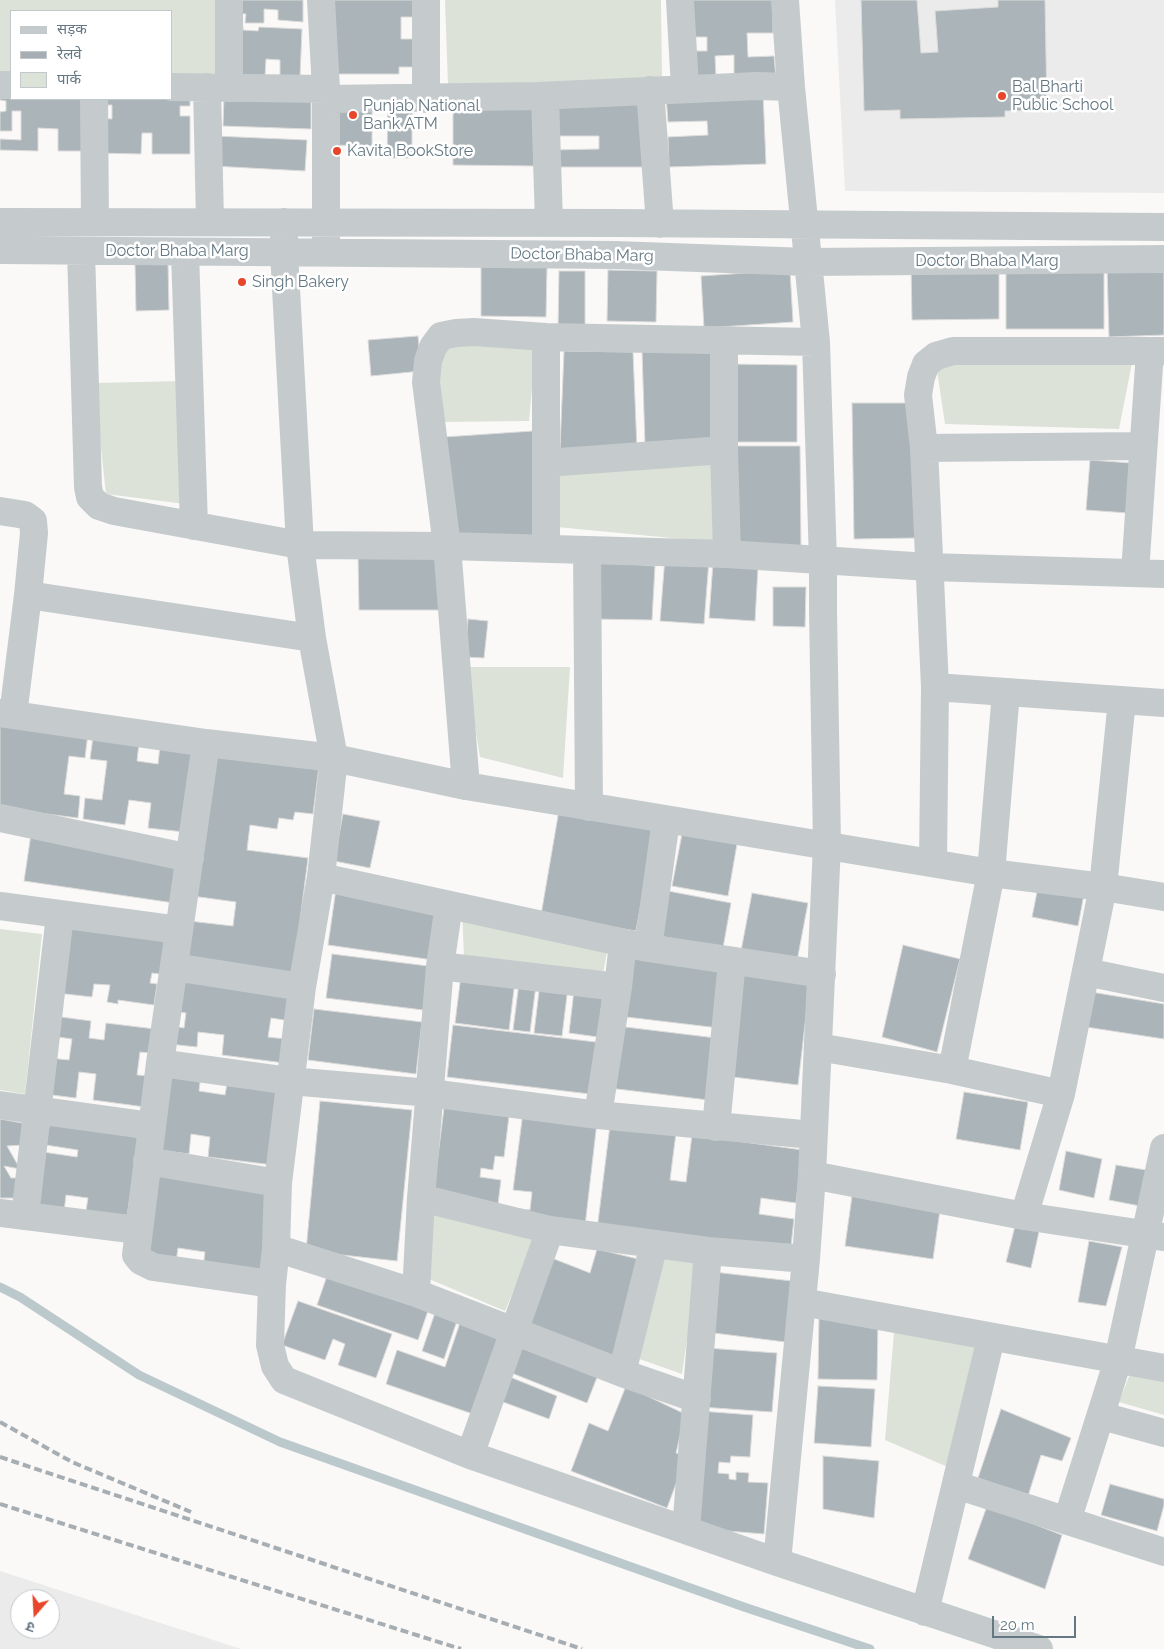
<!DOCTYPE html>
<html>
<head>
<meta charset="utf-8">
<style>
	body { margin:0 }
	#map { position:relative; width:1164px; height:1649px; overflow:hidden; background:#faf9f7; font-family:Raleway,"Noto Sans Devanagari",sans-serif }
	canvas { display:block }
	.legend { position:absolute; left:10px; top:10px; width:162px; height:90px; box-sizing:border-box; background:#fff; border:1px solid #c1c9cd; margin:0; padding:6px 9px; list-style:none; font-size:15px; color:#647883 }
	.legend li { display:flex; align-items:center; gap:10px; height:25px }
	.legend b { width:25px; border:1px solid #c1c9cd }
	.north { position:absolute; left:10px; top:1589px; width:50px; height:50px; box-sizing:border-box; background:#fff; border:1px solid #c1c9cd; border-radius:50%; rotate:199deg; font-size:14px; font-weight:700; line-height:20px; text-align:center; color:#647883 }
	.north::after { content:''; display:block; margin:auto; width:18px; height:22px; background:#e7462a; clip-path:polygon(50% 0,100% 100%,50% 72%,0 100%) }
	.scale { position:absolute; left:992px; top:1616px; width:84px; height:22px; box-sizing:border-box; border:2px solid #647883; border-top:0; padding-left:6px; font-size:15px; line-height:18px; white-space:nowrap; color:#647883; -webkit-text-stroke:4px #fff; paint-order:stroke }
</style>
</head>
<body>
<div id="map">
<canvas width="1164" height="1649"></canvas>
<ul class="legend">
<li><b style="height:6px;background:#c5cbcd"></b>सड़क</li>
<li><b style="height:6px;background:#a6aeb3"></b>रेलवे</li>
<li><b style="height:14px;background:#dce2d8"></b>पार्क</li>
</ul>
<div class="north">उ</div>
<div class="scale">20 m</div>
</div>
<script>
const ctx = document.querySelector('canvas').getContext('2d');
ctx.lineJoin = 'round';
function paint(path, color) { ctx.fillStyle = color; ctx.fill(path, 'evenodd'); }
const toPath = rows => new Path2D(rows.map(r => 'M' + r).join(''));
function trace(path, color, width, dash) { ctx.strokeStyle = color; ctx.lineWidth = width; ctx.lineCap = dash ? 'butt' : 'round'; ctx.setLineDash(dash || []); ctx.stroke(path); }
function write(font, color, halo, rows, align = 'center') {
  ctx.font = font + ' Raleway,sans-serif'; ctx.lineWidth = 5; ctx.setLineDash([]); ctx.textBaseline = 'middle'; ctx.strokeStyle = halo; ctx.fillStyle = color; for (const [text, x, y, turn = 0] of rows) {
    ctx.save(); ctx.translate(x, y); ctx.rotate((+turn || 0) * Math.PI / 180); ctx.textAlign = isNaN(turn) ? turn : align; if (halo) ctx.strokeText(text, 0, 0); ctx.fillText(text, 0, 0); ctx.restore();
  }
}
paint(toPath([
	[835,0,1164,0,1164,193,845,191],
	[0,1571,241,1649,0,1649],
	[20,1599,50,1599,50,1629,20,1629]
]), '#ebebeb');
paint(toPath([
	[0,0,216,0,216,75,171,75,171,11,11,11,11,73,0,73],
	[445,0,661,0,662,80,448,85],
	[437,340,536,345,529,421,441,422],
	[1132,363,1119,429,945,424,936,364],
	[183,381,185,504,106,494,94,383],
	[712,462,713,542,557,527,554,472],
	[465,667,570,667,563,778,480,757],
	[462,910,608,946,603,974,464,957],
	[0,929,42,934,25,1094,0,1090],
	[424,1209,537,1235,505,1311,417,1274],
	[657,1248,699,1258,682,1374,631,1356],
	[894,1332,996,1350,950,1468,885,1440],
	[1132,1369,1164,1376,1164,1415,1119,1402]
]), '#dce2d8');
trace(toPath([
	[0,1287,20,1297,139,1375,280,1442,744,1607,870,1649]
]), '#bbc9cc', 9);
const building = toPath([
	[232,0,303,0,303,22,278,20,278,10,264,9,264,23,245,23,246,14,232,13,232,0],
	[328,0,423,0,424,17,401,17,401,39,424,39,424,67,399,67,399,74,329,74,328,0],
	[690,0,773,0,773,33,747,33,748,57,774,56,776,78,734,79,734,55,715,56,716,77,692,77,691,51,707,51,707,37,690,37,690,0],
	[861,0,917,0,921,53,938,52,935,11,998,7,998,0,1045,0,1047,110,1005,111,1005,117,900,119,900,110,864,111,861,0],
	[235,26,243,26,243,30,258,31,259,27,302,29,300,77,280,76,280,60,266,59,265,76,242,75,235,26],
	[0,92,11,92,11,99,86,99,86,151,58,151,58,129,38,128,38,151,0,150,0,139,21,140,21,111,12,111,12,131,0,131,0,112,6,111,6,101,0,100,0,92],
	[763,92,766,164,669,167,668,137,708,135,707,121,668,122,666,95,763,92],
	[190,98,190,106,180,106,180,116,190,116,190,154,152,154,152,133,142,133,141,154,96,153,97,118,112,119,112,105,96,105,97,99,190,98],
	[224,98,311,101,311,129,223,126,224,98],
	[388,101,412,102,412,158,387,158,388,101],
	[645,101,646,167,551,167,551,150,599,149,599,136,551,136,551,102,645,101],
	[333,104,372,105,372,146,333,145,333,104],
	[453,108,534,109,534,166,453,165,453,108],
	[214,136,307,140,305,171,213,166,214,136],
	[135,264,168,264,169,310,136,311,135,264],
	[1164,264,1164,335,1109,337,1107,266,1164,264],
	[911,265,999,265,999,319,912,320,911,265],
	[1006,266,1104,267,1104,329,1006,329,1006,266],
	[481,267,547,267,546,317,481,316,481,267],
	[608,270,657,271,656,322,607,321,608,270],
	[790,270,793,322,704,328,701,276,790,270],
	[559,271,585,271,585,331,558,330,559,271],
	[418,336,421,371,371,376,368,340,418,336],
	[719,348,721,444,645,445,642,350,719,348],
	[564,351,633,352,637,449,560,449,564,351],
	[728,364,797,365,797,442,728,442,728,364],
	[852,403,913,403,915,538,854,539,852,403],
	[533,431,541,536,452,542,444,437,533,431],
	[731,446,800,446,801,548,731,548,731,446],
	[1090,460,1131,463,1128,513,1086,510,1090,460],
	[443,554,444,610,359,610,358,555,443,554],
	[665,557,709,560,704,624,660,621,665,557],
	[595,561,655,566,652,620,593,619,595,561],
	[713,563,758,567,755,621,709,618,713,563],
	[773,587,806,587,805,627,773,626,773,587],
	[468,619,488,621,484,658,465,657,468,619],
	[0,722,88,733,85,758,69,756,64,794,80,796,78,818,0,808,0,722],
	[93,737,139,743,137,761,158,764,160,746,194,751,184,832,148,828,151,803,129,800,125,825,83,819,85,798,102,800,107,761,90,759,93,737],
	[210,753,319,766,313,814,295,812,293,820,279,818,277,829,250,825,247,850,308,858,293,976,184,961,189,921,233,926,236,902,192,896,210,753],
	[559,810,655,827,636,931,541,915,559,810],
	[343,814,380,821,370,868,334,861,343,814],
	[31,834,181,862,174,903,24,881,31,834],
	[682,834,737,844,728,896,672,886,682,834],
	[1039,882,1085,889,1078,926,1032,917,1039,882],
	[336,889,440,904,433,960,328,945,336,889],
	[668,891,731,903,723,948,659,936,668,891],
	[752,893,808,903,797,961,741,951,752,893],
	[65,928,171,941,167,975,152,973,150,983,157,984,154,1005,118,1000,118,1004,107,1002,110,985,94,984,92,997,57,993,65,928],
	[903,945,960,959,937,1052,882,1037,903,945],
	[332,954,428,966,423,1010,326,998,332,954],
	[626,955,726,968,719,1028,618,1016,626,955],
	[737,971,810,980,798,1085,725,1076,737,971],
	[178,972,301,988,297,1022,271,1018,268,1037,295,1040,292,1064,222,1055,224,1035,198,1032,197,1047,169,1044,171,1026,184,1028,186,1013,173,1011,178,972],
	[461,975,515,981,509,1030,455,1023,461,975],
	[575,982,604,985,598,1037,569,1033,575,982],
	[519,983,536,985,530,1032,513,1030,519,983],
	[540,983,568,987,562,1036,534,1033,540,983],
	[1091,992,1164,1004,1164,1039,1086,1027,1091,992],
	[314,1009,422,1022,416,1074,308,1060,314,1009],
	[54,1016,91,1021,89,1038,104,1040,106,1023,155,1029,151,1053,140,1052,137,1075,149,1076,145,1107,93,1100,96,1074,79,1072,76,1098,44,1094,49,1058,69,1060,72,1039,51,1036,54,1016],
	[453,1025,604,1043,598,1095,447,1077,453,1025],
	[617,1026,716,1038,708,1100,609,1088,617,1026],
	[168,1070,201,1074,199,1091,225,1095,228,1078,283,1085,273,1165,208,1157,210,1137,191,1134,189,1154,158,1150,168,1070],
	[964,1092,1028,1102,1020,1150,956,1139,964,1092],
	[445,1100,510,1108,504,1157,495,1156,493,1170,481,1168,480,1177,501,1180,498,1204,433,1196,445,1100],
	[320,1101,412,1110,397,1261,306,1251,320,1101],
	[523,1112,597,1122,585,1226,511,1208,530,1210,532,1192,513,1190,523,1112],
	[0,1119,28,1124,24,1145,7,1146,20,1169,4,1166,11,1178,19,1178,18,1198,0,1198,0,1119],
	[50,1120,140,1134,126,1223,85,1217,88,1198,66,1195,64,1212,34,1208,43,1152,77,1157,78,1150,46,1145,50,1120],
	[610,1125,676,1133,670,1180,686,1182,692,1135,803,1150,796,1203,761,1198,759,1214,794,1219,790,1255,597,1230,610,1125],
	[1066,1151,1102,1159,1094,1198,1059,1190,1066,1151],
	[1116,1165,1146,1170,1140,1206,1109,1200,1116,1165],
	[153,1173,270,1187,265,1275,203,1268,205,1252,178,1248,176,1262,143,1259,153,1173],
	[852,1196,940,1210,933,1259,845,1246,852,1196],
	[1016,1222,1040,1227,1031,1268,1006,1262,1016,1222],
	[1089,1241,1122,1247,1106,1306,1078,1302,1089,1241],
	[597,1249,646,1261,620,1369,521,1330,549,1257,590,1273,597,1249],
	[330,1267,431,1302,418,1340,317,1305,330,1267],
	[714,1272,792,1281,785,1342,706,1332,714,1272],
	[298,1301,392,1334,376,1378,338,1365,345,1344,333,1339,325,1360,282,1345,298,1301],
	[437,1307,459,1315,444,1359,422,1351,437,1307],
	[462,1317,502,1331,473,1414,386,1384,397,1350,445,1367,462,1317],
	[819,1317,878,1319,877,1380,818,1379,819,1317],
	[518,1335,601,1367,587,1403,504,1370,518,1335],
	[706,1348,777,1353,772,1412,701,1407,706,1348],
	[505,1375,557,1396,549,1419,495,1399,505,1375],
	[626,1386,685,1414,676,1453,686,1457,667,1508,571,1471,589,1423,608,1431,626,1386],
	[818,1386,875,1389,871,1447,814,1443,818,1386],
	[1001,1409,1071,1438,1062,1461,1041,1455,1028,1496,978,1478,1001,1409],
	[700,1411,753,1415,750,1457,731,1456,730,1463,719,1462,718,1473,729,1474,729,1479,736,1480,736,1472,749,1473,748,1482,768,1483,764,1534,691,1528,700,1411],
	[823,1456,879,1461,874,1518,823,1509,823,1456],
	[1110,1484,1164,1499,1164,1505,1157,1531,1101,1515,1110,1484],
	[987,1506,1062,1535,1045,1589,968,1559,987,1506]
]);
paint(building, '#aab4b9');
trace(building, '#dcdbda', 1);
trace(toPath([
	[321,0,326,89,326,241],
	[680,0,685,88],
	[0,85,11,85],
	[171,87,326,89],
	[207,87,210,222],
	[229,88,229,0],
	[650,90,660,224],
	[545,96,549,223],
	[94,99,95,222],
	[326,99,537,96,757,86,791,87],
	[426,99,426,0],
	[0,222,615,223,1164,227],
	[284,222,284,252,300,545,312,638,334,758,321,877,302,987,278,1183,276,1248,272,1284,270,1345,275,1366,284,1380,470,1455,777,1562,1039,1649],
	[0,250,615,255,808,262,1164,259],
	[81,251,88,487,90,497,99,506,114,511,300,545,447,546,727,554,929,567,1164,574],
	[185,252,194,526],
	[724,341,724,450,727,554],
	[924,448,1143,446],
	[546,463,724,450],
	[0,511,25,515,33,521,34,533,28,595,13,715],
	[546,549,546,337],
	[587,550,589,807],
	[1135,573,1150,351],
	[28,595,312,638],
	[935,687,924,448,918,395,921,377,926,364,936,356,953,351,1164,351],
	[0,713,206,743,334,758,466,786,991,873,1103,887,1164,897],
	[206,743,160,1063,136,1255,141,1261,153,1267,272,1284],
	[466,786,447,546,426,382,428,361,433,347,441,336,456,333,474,332,546,337,816,342],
	[0,818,190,858],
	[933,863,935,687,1164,703],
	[321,877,648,948,822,974],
	[0,906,179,930],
	[648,948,666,820],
	[440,966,618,987],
	[174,967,302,987],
	[1086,972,1164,988],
	[818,1047,952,1070,1061,1094],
	[160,1063,290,1081,430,1093,598,1115,813,1135],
	[952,1070,991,873,1006,692],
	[0,1105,152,1126],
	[598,1115,618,987,623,943],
	[716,1127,732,961],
	[147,1161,278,1183],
	[812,1175,1024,1216,1163,1237],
	[421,1198,550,1230,708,1251,806,1259],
	[0,1213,138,1230],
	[25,1216,60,915],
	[1024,1216,1061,1094,1103,887,1122,700],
	[276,1248,416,1293,622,1373,697,1399],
	[416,1293,421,1198,440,966,449,905],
	[802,1302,1164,1368],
	[622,1373,654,1244],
	[1102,1416,1164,1433],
	[470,1455,550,1230],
	[956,1485,1164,1552],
	[1067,1521,1118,1360,1164,1148],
	[686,1530,708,1251],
	[777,1562,806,1259,812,1175,827,845,823,611,823,561,816,342,791,87,785,0],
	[925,1612,991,1338]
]), '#c5cbcd', 28);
trace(toPath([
	[0,1422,72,1462,191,1512],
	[0,1457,582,1649],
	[0,1504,461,1649]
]), '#a6aeb3', 4, [8, 4]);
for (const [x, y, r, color] of [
	[1002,96,5,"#e7462a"],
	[353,115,5,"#e7462a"],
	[337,151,5,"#e7462a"],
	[242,282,5,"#e7462a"]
]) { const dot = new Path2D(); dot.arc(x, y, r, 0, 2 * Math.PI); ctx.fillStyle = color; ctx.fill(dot); trace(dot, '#fff', 2); }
write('16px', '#647883', '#fff', [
	["Bal Bharti",1012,87],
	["Public School",1012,105],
	["Punjab National",363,106],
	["Bank ATM",363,124],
	["Kavita BookStore",347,151],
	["Singh Bakery",252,282]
], 'left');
write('16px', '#647883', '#fff', [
	["Doctor Bhaba Marg",177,251],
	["Doctor Bhaba Marg",582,255,1],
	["Doctor Bhaba Marg",987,261]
]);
</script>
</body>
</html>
